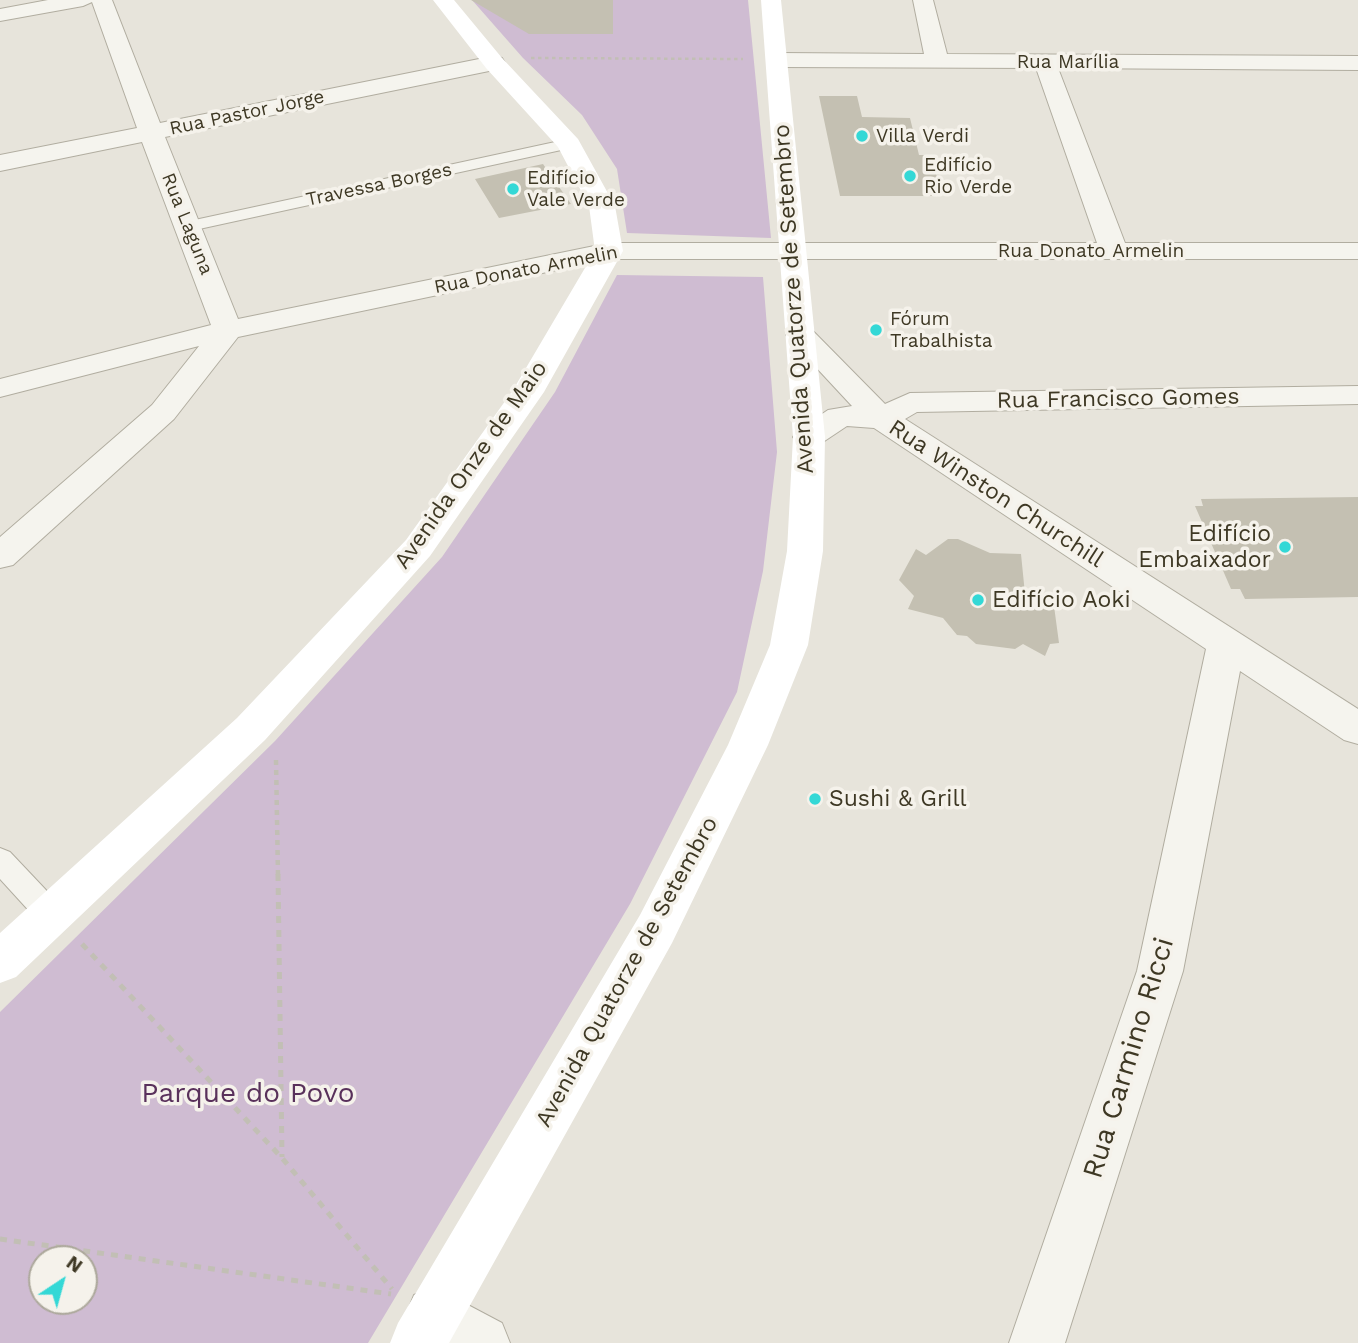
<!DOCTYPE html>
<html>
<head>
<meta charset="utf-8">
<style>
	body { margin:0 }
	#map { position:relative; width:1358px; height:1343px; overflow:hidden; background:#e7e4db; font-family:"Work Sans",sans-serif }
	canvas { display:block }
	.north { position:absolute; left:28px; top:1245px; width:70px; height:70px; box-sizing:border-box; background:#f5f2eb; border:2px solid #aca89b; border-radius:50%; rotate:36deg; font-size:19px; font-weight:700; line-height:28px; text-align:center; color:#3e3824 }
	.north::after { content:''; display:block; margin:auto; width:24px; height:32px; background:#34d8d6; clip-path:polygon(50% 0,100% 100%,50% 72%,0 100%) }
</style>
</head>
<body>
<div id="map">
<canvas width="1358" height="1343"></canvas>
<div class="north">N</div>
</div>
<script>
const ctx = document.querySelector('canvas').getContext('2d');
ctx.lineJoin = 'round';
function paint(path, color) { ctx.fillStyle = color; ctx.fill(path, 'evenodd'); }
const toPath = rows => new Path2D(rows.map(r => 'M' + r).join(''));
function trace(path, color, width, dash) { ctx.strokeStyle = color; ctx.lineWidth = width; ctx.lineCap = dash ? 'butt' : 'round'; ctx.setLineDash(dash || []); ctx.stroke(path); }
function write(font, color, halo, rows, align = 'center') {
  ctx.font = font + ' "Work Sans",sans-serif'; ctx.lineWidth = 7; ctx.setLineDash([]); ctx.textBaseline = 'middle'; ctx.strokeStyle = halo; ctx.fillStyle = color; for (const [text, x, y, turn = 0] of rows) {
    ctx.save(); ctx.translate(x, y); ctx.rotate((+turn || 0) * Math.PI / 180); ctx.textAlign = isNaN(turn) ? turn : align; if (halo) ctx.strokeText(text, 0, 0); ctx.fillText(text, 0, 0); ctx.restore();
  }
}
paint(toPath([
	[472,0,748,0,771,238,627,233,617,169,582,115,523,58],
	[617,275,763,277,777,452,763,571,737,692,630,904,368,1343,0,1343,0,1012,275,741,442,557,555,392],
	[84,1259,84,1301,42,1301,42,1259]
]), '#cfbcd2');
paint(toPath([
	[471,0,613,0,613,34,529,34],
	[819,96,857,96,862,117,910,118,919,155,931,155,942,196,840,196],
	[543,164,571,204,499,218,475,179],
	[1358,497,1358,597,1245,599,1240,589,1231,589,1195,506,1203,506,1201,499],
	[948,539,958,539,990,553,1021,554,1025,594,1042,595,1044,606,1054,606,1059,643,1050,644,1045,656,1023,644,1015,649,976,644,967,636,957,635,943,618,908,609,914,596,899,580,916,549,926,555]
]), '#c4c0b2');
const lane = toPath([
	[569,139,575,141,577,144,575,147,190,231,181,226,190,221,569,139],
	[0,848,10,852,62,907,66,916,62,925,52,928,42,925,0,879,0,848]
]);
const street = toPath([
	[48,0,112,0,160,123,494,56,502,58,505,63,502,68,494,70,165,137,238,319,609,243,1097,243,1036,68,778,67,770,65,767,60,770,55,778,53,924,54,913,0,933,0,947,54,1358,56,1358,70,1058,68,1125,243,1358,243,1358,259,609,259,238,337,174,419,13,565,0,568,0,537,152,405,199,346,0,397,0,379,211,325,142,142,0,171,0,155,137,128,92,2,83,6,0,21,0,9,48,0],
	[801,326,811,329,885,404,910,393,1358,386,1358,404,917,412,905,419,1358,709,1358,744,1344,740,1240,671,1183,971,1065,1343,1009,1343,1137,971,1206,649,874,428,847,426,820,444,809,447,798,444,793,437,798,430,828,410,852,406,786,335,791,329,801,326],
	[434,1287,502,1323,510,1343,429,1343,414,1335,406,1315,414,1295,434,1287]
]);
trace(lane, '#b1ada0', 2);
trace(street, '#b1ada0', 2);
trace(toPath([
	[531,58,743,59]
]), '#c2bfb5', 2.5, [3.5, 3.5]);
trace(toPath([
	[276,760,278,876]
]), '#c2bfb5', 4.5, [5, 5]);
trace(toPath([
	[278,874,282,1157],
	[82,944,282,1158,392,1289],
	[0,1239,391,1294]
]), '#c2bfb5', 5, [7, 7]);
paint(lane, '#f5f4ee');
paint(street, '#f5f4ee');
paint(toPath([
	[433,0,454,0,502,58,578,139,615,206,623,251,544,392,430,556,265,740,16,977,0,983,0,933,237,718,406,540,513,390,595,251,589,206,558,147,486,68,433,0],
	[761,0,781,0,825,437,823,551,808,645,768,745,672,943,449,1343,390,1343,398,1323,640,915,728,745,770,645,787,551,793,437,761,0]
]), '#fff');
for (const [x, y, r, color] of [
	[862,136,7,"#34d8d6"],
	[910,176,7,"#34d8d6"],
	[513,189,7,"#34d8d6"],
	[876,330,7,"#34d8d6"],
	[1285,547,7,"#34d8d6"],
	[978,600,7,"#34d8d6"],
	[815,799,7,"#34d8d6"]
]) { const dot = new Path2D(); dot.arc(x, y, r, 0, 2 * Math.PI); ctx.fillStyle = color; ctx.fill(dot); trace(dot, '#f5f2eb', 2.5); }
write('19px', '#3e3824', '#f5f2eb', [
	["Rua Marília",1068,62],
	["Rua Pastor Jorge",247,113,-12],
	["Travessa Borges",379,185,-12],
	["Rua Laguna",187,224,68],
	["Rua Donato Armelin",1091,251],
	["Rua Donato Armelin",526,270,-11]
]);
write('19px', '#3e3824', '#f5f2eb', [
	["Villa Verdi",876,136],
	["Edifício",924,165],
	["Rio Verde",924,187],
	["Edifício",527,178],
	["Vale Verde",527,200],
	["Fórum",890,319],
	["Trabalhista",890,341]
], 'left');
write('23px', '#3e3824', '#f5f2eb', [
	["Avenida Quatorze de Setembro",794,299,-94],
	["Rua Francisco Gomes",1118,399,-1],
	["Avenida Onze de Maio",471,465,-55],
	["Rua Winston Churchill",996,494,33],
	["Avenida Quatorze de Setembro",627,972,-61]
]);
write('23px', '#3e3824', '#f5f2eb', [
	["Edifício",1271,534,"right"],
	["Embaixador",1271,560,"right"],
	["Edifício Aoki",992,600],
	["Sushi & Grill",829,799]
], 'left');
write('28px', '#3e3824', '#f5f2eb', [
	["Rua Carmino Ricci",1129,1058,-73]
]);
write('28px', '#59315b', '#f5f2eb', [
	["Parque do Povo",248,1094]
]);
</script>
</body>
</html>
